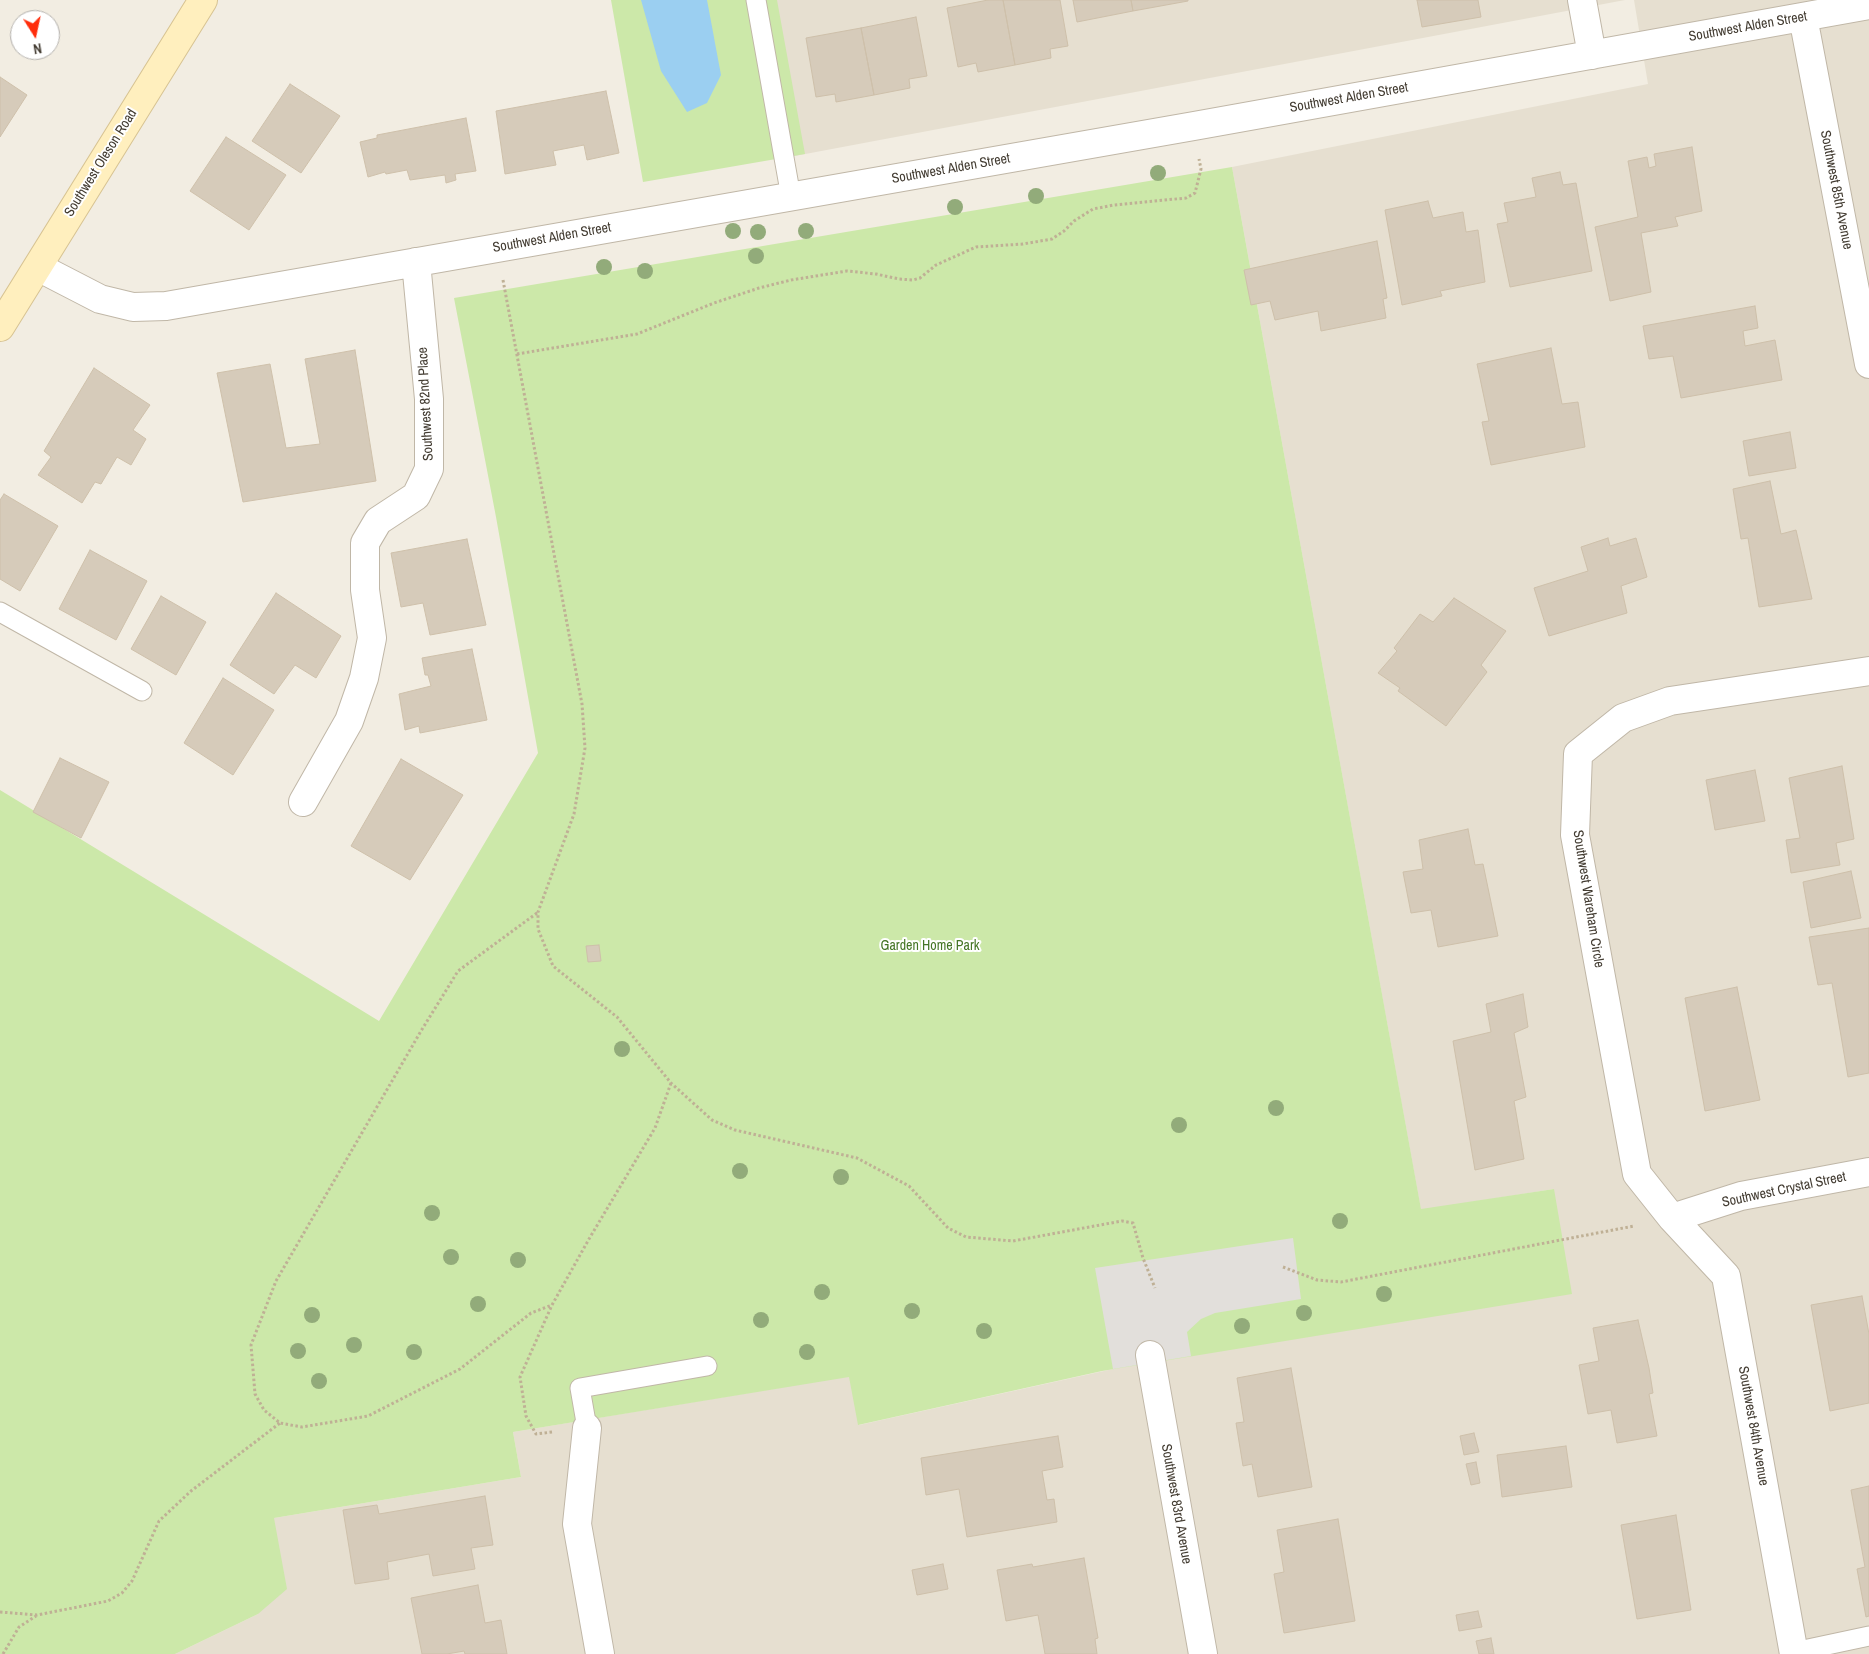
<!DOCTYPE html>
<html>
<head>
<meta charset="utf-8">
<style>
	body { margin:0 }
	#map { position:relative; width:1869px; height:1654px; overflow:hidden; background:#f2ede2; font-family:"Archivo Narrow",sans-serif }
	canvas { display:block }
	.north { position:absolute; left:10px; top:10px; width:50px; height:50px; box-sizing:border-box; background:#fff; border:1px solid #b4b1ad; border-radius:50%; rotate:170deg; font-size:14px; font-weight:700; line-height:20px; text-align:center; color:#433c32 }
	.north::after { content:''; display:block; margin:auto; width:18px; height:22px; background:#ff2d0b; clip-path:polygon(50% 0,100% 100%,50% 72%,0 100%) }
</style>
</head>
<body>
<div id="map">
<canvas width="1869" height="1654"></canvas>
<div class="north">N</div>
</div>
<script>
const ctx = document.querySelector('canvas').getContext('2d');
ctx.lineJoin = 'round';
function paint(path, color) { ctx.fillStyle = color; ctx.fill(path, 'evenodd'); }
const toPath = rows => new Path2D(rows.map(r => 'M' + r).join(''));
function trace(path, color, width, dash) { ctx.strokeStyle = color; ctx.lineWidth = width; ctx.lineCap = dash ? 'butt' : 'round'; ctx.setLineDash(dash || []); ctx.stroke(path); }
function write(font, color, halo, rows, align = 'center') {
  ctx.font = font + ' "Archivo Narrow",sans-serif'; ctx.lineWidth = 4; ctx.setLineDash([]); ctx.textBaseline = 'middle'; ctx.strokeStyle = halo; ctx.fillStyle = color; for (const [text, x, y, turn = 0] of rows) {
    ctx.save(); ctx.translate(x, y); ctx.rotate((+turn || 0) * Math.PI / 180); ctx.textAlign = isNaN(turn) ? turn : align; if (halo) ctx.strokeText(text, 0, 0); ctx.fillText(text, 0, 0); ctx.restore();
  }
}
paint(toPath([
	[762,0,1625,0,784,158],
	[1634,0,1869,0,1869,1654,175,1654,258,1614,274,1518,521,1477,513,1432,850,1376,859,1425,1113,1369,1191,1356,1554,1189,1421,1210,1232,167,1648,84]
]), '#e6dfd0');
paint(toPath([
	[611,0,777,0,805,154,643,182],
	[1232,167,1421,1209,1554,1189,1572,1294,1102,1371,858,1425,849,1377,513,1432,521,1477,274,1518,287,1589,258,1614,175,1654,0,1654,0,790,379,1021,538,753,496,517,454,298]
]), '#cce8a9');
paint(toPath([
	[1293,1238,1301,1299,1215,1313,1201,1319,1187,1332,1191,1356,1113,1369,1095,1268]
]), '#e2dfdb');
paint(toPath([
	[641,0,707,0,721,75,707,103,687,112,661,71]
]), '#9bcff1');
const building = toPath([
	[988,0,1003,0,1015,65,978,72,976,63,958,67,947,8,988,0],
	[1003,0,1060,0,1068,46,1050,49,1051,58,1015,65,1003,0],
	[1073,0,1131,0,1133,11,1077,22,1073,0],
	[1131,0,1188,0,1188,1,1133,11,1131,0],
	[1417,0,1478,0,1481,17,1422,27,1417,0],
	[916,17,927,76,909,79,910,88,874,95,861,28,916,17],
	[861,28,874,95,836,102,835,94,816,97,806,38,861,28],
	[0,77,27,95,0,137,0,77],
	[290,84,340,116,301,173,252,141,290,84],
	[606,91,619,153,587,160,584,145,553,151,556,165,505,174,496,111,606,91],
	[466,118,476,171,455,174,456,180,446,183,445,175,410,180,407,170,386,174,385,172,368,177,360,142,377,138,377,135,466,118],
	[226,137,286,175,249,230,190,191,226,137],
	[1692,147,1702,211,1675,217,1678,226,1641,233,1651,292,1610,301,1595,227,1638,217,1628,161,1647,157,1649,168,1656,166,1654,154,1692,147],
	[1560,172,1563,185,1576,183,1592,271,1510,287,1497,224,1508,222,1504,203,1536,197,1532,178,1560,172],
	[1428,201,1433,218,1463,212,1466,232,1478,230,1485,282,1440,291,1442,296,1402,305,1385,210,1428,201],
	[1377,241,1387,298,1383,299,1386,318,1321,331,1318,311,1275,320,1270,301,1251,305,1244,270,1377,241],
	[1755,306,1758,328,1743,331,1745,346,1775,340,1782,380,1681,398,1673,356,1649,359,1643,326,1755,306],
	[1551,348,1562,404,1578,402,1585,447,1491,465,1482,422,1489,421,1477,364,1551,348],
	[355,350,376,481,243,502,217,373,270,364,286,448,320,444,305,359,355,350],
	[94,368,150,405,133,430,146,439,131,465,117,457,101,484,95,482,82,503,38,475,51,457,44,451,94,368],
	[1790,432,1796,468,1749,476,1743,441,1790,432],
	[1770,481,1781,534,1796,530,1812,599,1759,607,1748,538,1741,539,1733,489,1770,481],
	[4,494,58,526,20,591,0,579,0,500,4,494],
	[1608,538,1610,546,1636,538,1647,577,1621,586,1627,613,1549,636,1534,588,1588,571,1581,547,1608,538],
	[467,539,486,625,430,635,423,603,401,607,391,553,467,539],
	[90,550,147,581,116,640,59,609,90,550],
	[276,593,341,636,316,678,295,665,274,694,230,665,276,593],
	[161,596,206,622,176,675,131,649,161,596],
	[1454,598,1506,631,1481,665,1487,672,1446,726,1398,691,1400,688,1378,673,1397,651,1394,648,1420,614,1433,622,1454,598],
	[472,649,487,720,420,733,419,726,405,730,399,694,431,686,428,675,425,675,422,658,472,649],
	[223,678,274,710,233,775,184,743,223,678],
	[60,758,109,782,81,838,33,812,60,758],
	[401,759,463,795,410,880,351,846,401,759],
	[1842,766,1854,839,1836,843,1840,865,1791,873,1786,840,1800,838,1789,778,1842,766],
	[1755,770,1765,821,1715,830,1706,780,1755,770],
	[1468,829,1475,865,1483,864,1498,936,1438,947,1431,910,1411,913,1403,872,1423,869,1419,840,1468,829],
	[1851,871,1861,918,1811,928,1803,882,1851,871],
	[1869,928,1869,1073,1848,1077,1832,983,1818,985,1809,937,1869,928],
	[599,945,601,961,588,962,586,946,599,945],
	[1737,987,1760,1100,1705,1111,1685,998,1737,987],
	[1523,994,1528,1027,1514,1033,1526,1097,1514,1101,1524,1159,1475,1170,1453,1041,1491,1032,1486,1004,1523,994],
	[1862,1296,1869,1334,1869,1403,1830,1411,1811,1305,1862,1296],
	[1638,1320,1649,1368,1653,1393,1649,1394,1657,1436,1617,1443,1611,1410,1588,1414,1579,1365,1599,1361,1593,1328,1638,1320],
	[1291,1368,1312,1487,1258,1497,1252,1464,1243,1466,1236,1423,1244,1422,1237,1378,1291,1368],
	[1474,1433,1479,1452,1464,1455,1460,1436,1474,1433],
	[1058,1436,1063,1467,1042,1471,1047,1500,1054,1499,1057,1522,967,1537,959,1489,926,1495,921,1458,1058,1436],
	[1566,1446,1572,1487,1502,1497,1497,1455,1566,1446],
	[1476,1462,1480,1483,1471,1485,1466,1464,1476,1462],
	[1869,1486,1869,1616,1866,1617,1857,1569,1865,1567,1851,1490,1869,1486],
	[485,1496,493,1545,471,1548,475,1569,433,1576,429,1554,387,1562,389,1579,355,1584,343,1510,377,1505,379,1514,485,1496],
	[1676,1515,1691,1610,1637,1619,1621,1525,1676,1515],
	[1338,1519,1355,1621,1284,1633,1274,1574,1284,1572,1277,1530,1338,1519],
	[1084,1558,1098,1638,1095,1639,1097,1654,1045,1654,1038,1615,1006,1621,997,1570,1032,1564,1033,1567,1084,1558],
	[943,1564,948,1589,917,1595,912,1570,943,1564],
	[478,1585,485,1623,501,1620,507,1654,465,1654,464,1651,447,1654,422,1654,411,1598,478,1585],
	[1478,1611,1482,1627,1459,1631,1456,1615,1478,1611],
	[1491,1638,1494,1654,1479,1654,1476,1641,1491,1638]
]);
paint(building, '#d6cbba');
trace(building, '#cec0aa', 1);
const service = toPath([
	[756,0,791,197],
	[0,612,142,691],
	[587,1428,580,1388,707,1366],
	[1794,1652,1869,1636]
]);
const minor = toPath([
	[1582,0,1592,55],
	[1803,17,1869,364],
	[38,267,100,299,133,307,166,306,1194,126,1869,5],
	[303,802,349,721,364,678,372,638,365,590,365,543,378,521,416,496,429,469,429,399,416,262],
	[1672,1218,1741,1196,1869,1172],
	[1150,1355,1203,1654],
	[587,1428,577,1524,600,1654],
	[1794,1654,1726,1276,1672,1218,1637,1174,1575,835,1578,754,1623,718,1670,701,1869,671]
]);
const secondary = toPath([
	[0,327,203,0]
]);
trace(service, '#c0b7a7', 21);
trace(minor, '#c0b7a7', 30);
trace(secondary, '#d7c392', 30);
trace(toPath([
	[503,280,582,704,585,748,574,814,538,912,538,929,553,966,617,1017,671,1083,712,1120,735,1130,857,1158,909,1186,948,1228,966,1237,1013,1241,1122,1221,1133,1223,1143,1258,1155,1288],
	[517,354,637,334,714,303,759,288,791,280,847,271,876,274,899,279,913,280,920,278,936,265,976,247,1023,244,1052,239,1064,231,1074,221,1093,209,1114,205,1186,198,1195,193,1201,169,1199,159],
	[537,913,458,971,421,1031,276,1281,251,1345,255,1394,264,1410,280,1423,302,1427,368,1416,460,1369,531,1313,552,1305],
	[1283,1267,1317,1280,1341,1282,1634,1226],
	[552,1432,536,1434,526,1416,520,1377,552,1305,589,1239,655,1128,671,1083],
	[0,1612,37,1615,108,1601,122,1593,132,1581,159,1521,191,1491,280,1423],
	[3,1654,19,1627,36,1616]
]), '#bfb095', 3, [2.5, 2.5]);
trace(service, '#fff', 19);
trace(minor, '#fff', 28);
trace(secondary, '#ffefbe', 28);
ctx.fillStyle = '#92ab7a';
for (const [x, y] of [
	[1158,173],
	[1036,196],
	[955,207],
	[733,231],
	[806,231],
	[758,232],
	[756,256],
	[604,267],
	[645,271],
	[622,1049],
	[1276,1108],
	[1179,1125],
	[740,1171],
	[841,1177],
	[432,1213],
	[1340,1221],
	[451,1257],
	[518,1260],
	[822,1292],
	[1384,1294],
	[478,1304],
	[912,1311],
	[1304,1313],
	[312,1315],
	[761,1320],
	[1242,1326],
	[984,1331],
	[354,1345],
	[298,1351],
	[414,1352],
	[807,1352],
	[319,1381]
]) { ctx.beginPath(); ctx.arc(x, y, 8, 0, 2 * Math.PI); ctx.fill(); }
write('14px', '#433c32', '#fff', [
	["Southwest Alden Street",1748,27,-10],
	["Southwest Alden Street",1349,98,-10],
	["Southwest Oleson Road",101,163,-58],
	["Southwest Alden Street",951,169,-10],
	["Southwest 85th Avenue",1836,190,79],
	["Southwest Alden Street",552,238,-10],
	["Southwest 82nd Place",426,404,-93],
	["Southwest Wareham Circle",1588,899,81],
	["Southwest Crystal Street",1784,1190,-12],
	["Southwest 84th Avenue",1753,1426,80],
	["Southwest 83rd Avenue",1176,1504,80]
]);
write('14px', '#447525', '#fff', [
	["Garden Home Park",930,946]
]);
</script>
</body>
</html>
